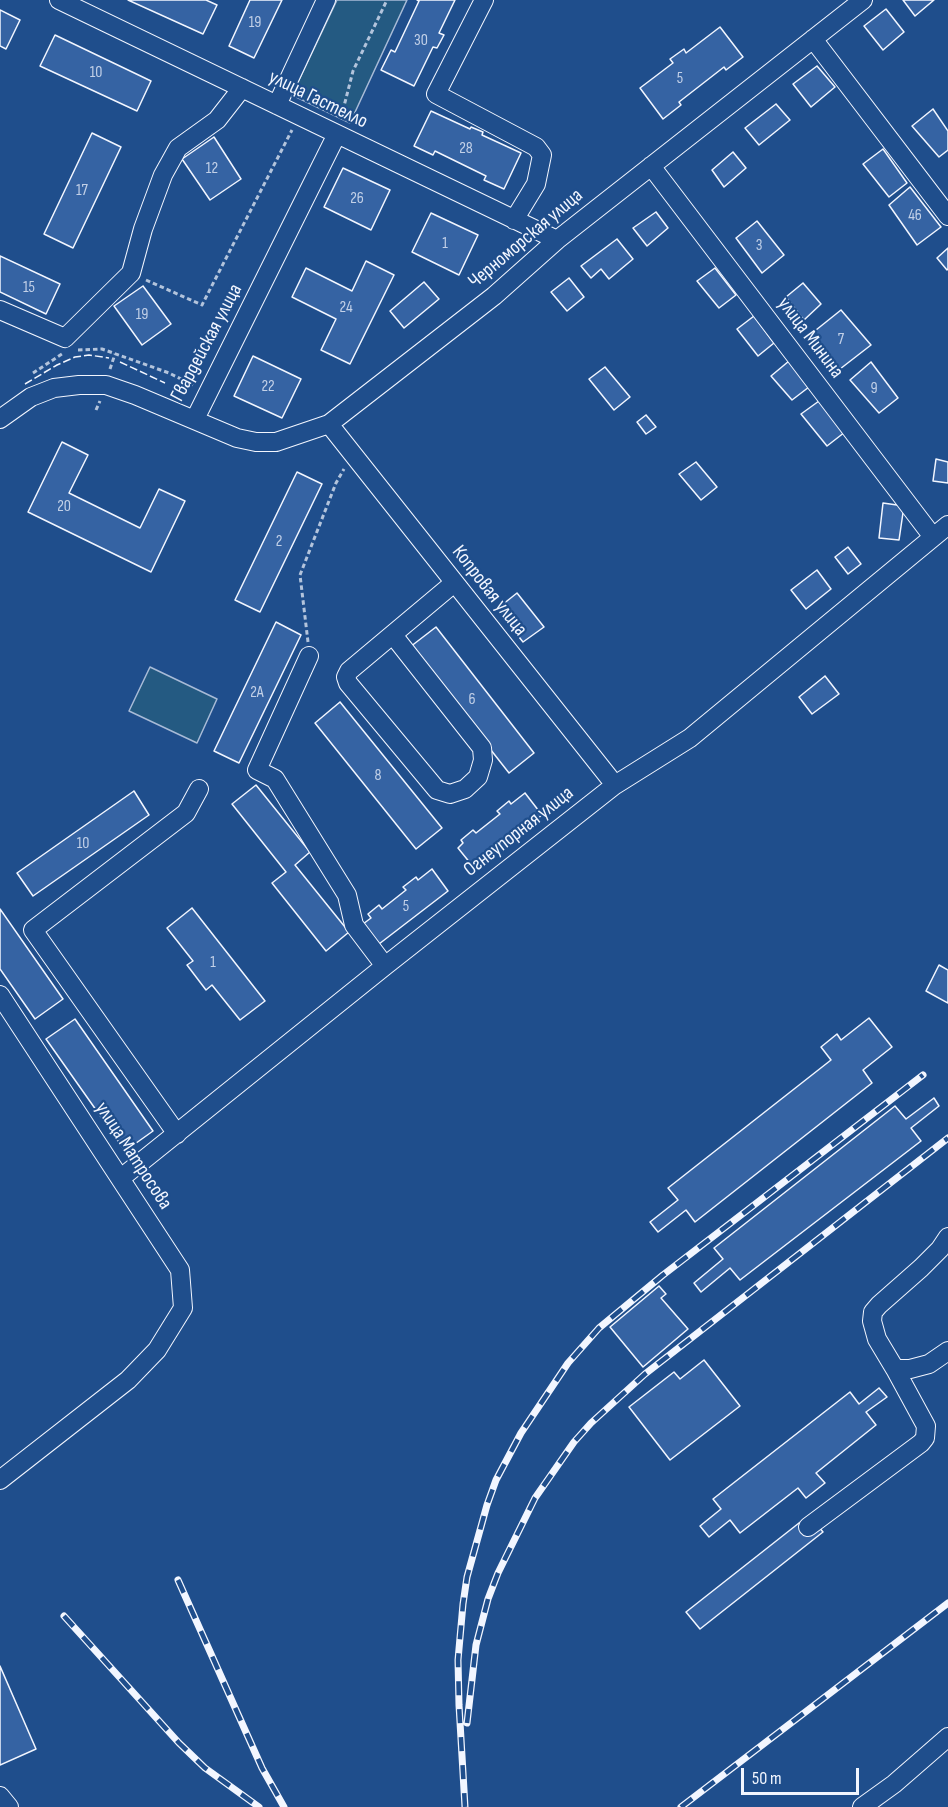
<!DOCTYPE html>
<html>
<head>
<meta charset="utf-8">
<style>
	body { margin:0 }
	#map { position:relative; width:948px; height:1807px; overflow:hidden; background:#1f4e8c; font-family:"Sofia Sans Condensed",sans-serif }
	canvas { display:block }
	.scale { position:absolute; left:741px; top:1768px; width:118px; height:27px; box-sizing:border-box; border:3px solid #f2f6ff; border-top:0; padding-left:8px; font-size:18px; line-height:21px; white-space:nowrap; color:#f2f6ff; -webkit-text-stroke:4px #1f4e8c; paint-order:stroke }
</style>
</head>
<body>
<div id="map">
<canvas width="948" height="1807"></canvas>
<div class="scale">50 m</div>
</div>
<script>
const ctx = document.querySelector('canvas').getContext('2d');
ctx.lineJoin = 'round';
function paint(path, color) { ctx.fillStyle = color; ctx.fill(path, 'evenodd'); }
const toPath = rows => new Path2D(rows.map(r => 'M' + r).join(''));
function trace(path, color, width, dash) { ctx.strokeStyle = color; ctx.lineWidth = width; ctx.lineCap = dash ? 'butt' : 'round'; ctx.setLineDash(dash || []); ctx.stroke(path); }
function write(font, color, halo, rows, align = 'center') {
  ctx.font = font + ' "Sofia Sans Condensed",sans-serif'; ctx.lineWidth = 4.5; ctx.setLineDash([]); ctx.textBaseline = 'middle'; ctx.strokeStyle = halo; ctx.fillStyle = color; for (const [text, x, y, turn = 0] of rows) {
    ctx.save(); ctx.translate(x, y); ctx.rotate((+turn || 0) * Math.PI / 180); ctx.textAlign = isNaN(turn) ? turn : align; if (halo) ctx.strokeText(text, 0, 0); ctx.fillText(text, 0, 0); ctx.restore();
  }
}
const green = toPath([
	[337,0,407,0,350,123,292,95,337,0],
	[150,667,217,699,197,743,129,711,150,667]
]);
paint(green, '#245a82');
trace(green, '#a8bbd7', 1.5);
const building = toPath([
	[128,0,206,0,217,5,203,34,128,0],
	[250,0,282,0,254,58,229,46,250,0],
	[417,0,455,0,439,33,444,35,437,48,433,47,414,86,381,70,391,50,395,52,419,1,417,0],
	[903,0,934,0,915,16,903,0],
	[886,9,904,32,883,50,864,26,886,9],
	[0,10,20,20,6,49,0,46,0,10],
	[720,27,743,57,726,70,724,67,679,102,681,105,663,119,640,88,673,63,670,59,684,49,686,53,720,27],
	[55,35,151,81,137,111,40,66,55,35],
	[817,66,835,87,811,107,793,84,817,66],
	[776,104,790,120,759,145,745,128,776,104],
	[933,109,948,131,948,150,939,157,912,126,933,109],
	[431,111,470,129,471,127,483,132,482,135,521,153,504,189,484,180,486,176,435,151,433,155,414,146,431,111],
	[92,133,121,147,73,248,44,234,92,133],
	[214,137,241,179,210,200,182,159,214,137],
	[883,149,907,183,889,197,863,164,883,149],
	[733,152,746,168,724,187,712,170,733,152],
	[343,168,390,190,371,230,324,207,343,168],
	[910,187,941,227,917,245,889,205,910,187],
	[656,212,668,228,647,246,633,228,656,212],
	[431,213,478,235,459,275,412,252,431,213],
	[757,221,784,255,762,273,736,238,757,221],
	[617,239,633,259,609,279,601,269,591,278,581,266,617,239],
	[948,248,948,269,947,270,937,258,948,248],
	[0,256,60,284,46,314,0,292,0,256],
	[366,261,394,275,350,364,321,350,336,319,292,297,306,268,352,291,366,261],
	[715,268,736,295,719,308,697,281,715,268],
	[569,278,584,297,567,311,551,292,569,278],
	[424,282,439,299,404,328,390,311,424,282],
	[803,283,821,304,804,320,786,297,803,283],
	[143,286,171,324,142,345,114,306,143,286],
	[841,310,871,345,840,369,811,334,841,310],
	[754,316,774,343,758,356,737,329,754,316],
	[253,356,301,379,282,418,234,396,253,356],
	[789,361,809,387,792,400,771,376,789,361],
	[871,362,898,398,879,413,850,380,871,362],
	[605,367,630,397,614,410,589,379,605,367],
	[819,401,845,432,827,446,801,414,819,401],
	[646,415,656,427,646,434,637,422,646,415],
	[62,442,88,455,69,493,140,528,159,489,185,501,151,572,28,512,62,442],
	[936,459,948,462,948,483,933,481,936,459],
	[696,462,717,487,701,500,679,474,696,462],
	[297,472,322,484,260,612,235,600,297,472],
	[883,503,904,506,899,540,879,538,883,503],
	[848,547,861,564,848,574,835,557,848,547],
	[817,570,831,589,806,609,791,590,817,570],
	[517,593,544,627,523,642,497,609,517,593],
	[276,622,301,635,239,763,214,751,276,622],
	[436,627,534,753,509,773,410,647,436,627],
	[825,676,839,694,812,714,799,697,825,676],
	[340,702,442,828,416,849,315,723,340,702],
	[256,785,310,852,295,865,349,932,326,951,272,883,286,872,232,804,256,785],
	[134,791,149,815,33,896,17,873,134,791],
	[525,793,542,815,475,869,458,848,463,843,461,840,473,830,476,833,500,814,497,811,509,801,511,804,525,793],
	[432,869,448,891,379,944,363,924,371,918,368,914,379,905,382,909,406,890,403,887,416,877,418,880,432,869],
	[192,908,265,1001,240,1020,212,985,206,990,187,965,193,961,167,928,192,908],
	[0,909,63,999,35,1019,0,969,0,909],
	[939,965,948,970,948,1003,926,991,939,965],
	[869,1018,892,1047,863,1070,872,1083,695,1222,686,1210,658,1232,650,1222,678,1200,668,1188,831,1060,821,1047,837,1034,841,1040,869,1018],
	[75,1019,153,1131,125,1151,46,1039,75,1019],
	[934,1098,939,1106,911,1128,921,1141,740,1280,730,1268,701,1292,694,1283,723,1259,714,1248,895,1106,906,1119,934,1098],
	[659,1286,666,1294,661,1298,688,1329,643,1367,610,1327,659,1286],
	[704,1360,740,1406,670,1460,629,1407,674,1372,680,1379,704,1360],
	[879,1388,887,1397,866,1412,876,1425,816,1473,825,1483,806,1498,798,1488,740,1533,730,1520,709,1537,700,1526,721,1509,713,1499,850,1392,859,1404,879,1388],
	[799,1523,808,1534,818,1526,823,1532,700,1629,686,1612,799,1523],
	[0,1666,36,1749,0,1765,0,1666]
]);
paint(building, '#3563a3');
trace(building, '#f2f6ff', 1.5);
const minor = toPath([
	[59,0,557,240],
	[484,0,436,94,536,147,542,155,536,184,514,220],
	[813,39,948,216],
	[277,105,326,0],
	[651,166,933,537],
	[0,310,65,338,131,273,143,229,163,175,178,148,217,120,242,88],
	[0,419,31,397,54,388,79,385,106,385,135,395,237,438,256,442,276,442,329,424,494,296,557,240,863,0],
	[195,419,337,134],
	[329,424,615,785],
	[393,635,482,748,483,760,478,777,465,789,450,794,437,790,348,683,346,677,349,671,454,583],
	[309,656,257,770,275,779,347,895,354,925,385,966],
	[0,995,180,1270,183,1308,157,1350,128,1380,0,1480],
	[177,1134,33,930,186,813,199,789],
	[121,1178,385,966,615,785,690,738,948,525],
	[948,1237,940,1249,921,1268,879,1305,873,1312,872,1321,877,1339,895,1369,910,1369,929,1364,948,1351],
	[808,1527,921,1443,925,1438,926,1426,895,1369],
	[0,1796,9,1807],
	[862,1807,894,1784,948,1737]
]);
trace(minor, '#f2f6ff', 20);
trace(toPath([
	[341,118,353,71,387,0],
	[146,280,202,305,292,130],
	[78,350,102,349,169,373,193,385],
	[110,369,115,354],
	[33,373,62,354],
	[96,410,100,401],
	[308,642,300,575,336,483,344,469]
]), '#b3c4dc', 3, [4.5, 3]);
trace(minor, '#1f4e8c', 18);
const rail = toPath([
	[178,1580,262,1768,284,1807],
	[64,1616,179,1743,205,1768,259,1807],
	[467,1723,476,1645,488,1599,498,1573,535,1498,574,1442,591,1423,645,1374,948,1138],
	[465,1807,459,1705,458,1660,463,1604,467,1577,487,1505,496,1480,521,1433,568,1363,599,1328,663,1275,923,1075],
	[681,1807,948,1603]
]);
trace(rail, '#f2f6ff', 7);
trace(rail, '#1f4e8c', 4.5, [14]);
trace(toPath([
	[120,362,165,383],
	[25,384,57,365,75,357,89,355,109,358]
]), '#f2f6ff', 1.5, [8, 3]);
write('16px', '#c3d1e8', null, [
	["19",255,23],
	["30",421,41],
	["10",96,73],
	["5",680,79],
	["28",466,149],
	["12",212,169],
	["17",82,191],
	["26",357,199],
	["46",915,216],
	["1",445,244],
	["3",759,246],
	["15",29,288],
	["24",346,308],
	["19",142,315],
	["7",841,340],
	["22",268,387],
	["9",874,389],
	["20",64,507],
	["2",279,542],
	["2А",257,693],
	["6",472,700],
	["8",378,776],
	["10",83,844],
	["5",406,907],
	["1",213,963]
]);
write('20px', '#f2f6ff', '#1f4e8c', [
	["улица Гастелло",318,100,26],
	["Черноморская улица",526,239,-40],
	["улица Минина",810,338,53],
	["Гвардейская улица",207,343,-62],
	["Копровая улица",489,591,52],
	["Огнеупорная улица",519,832,-38],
	["улица Матросова",133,1156,57]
]);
</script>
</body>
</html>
